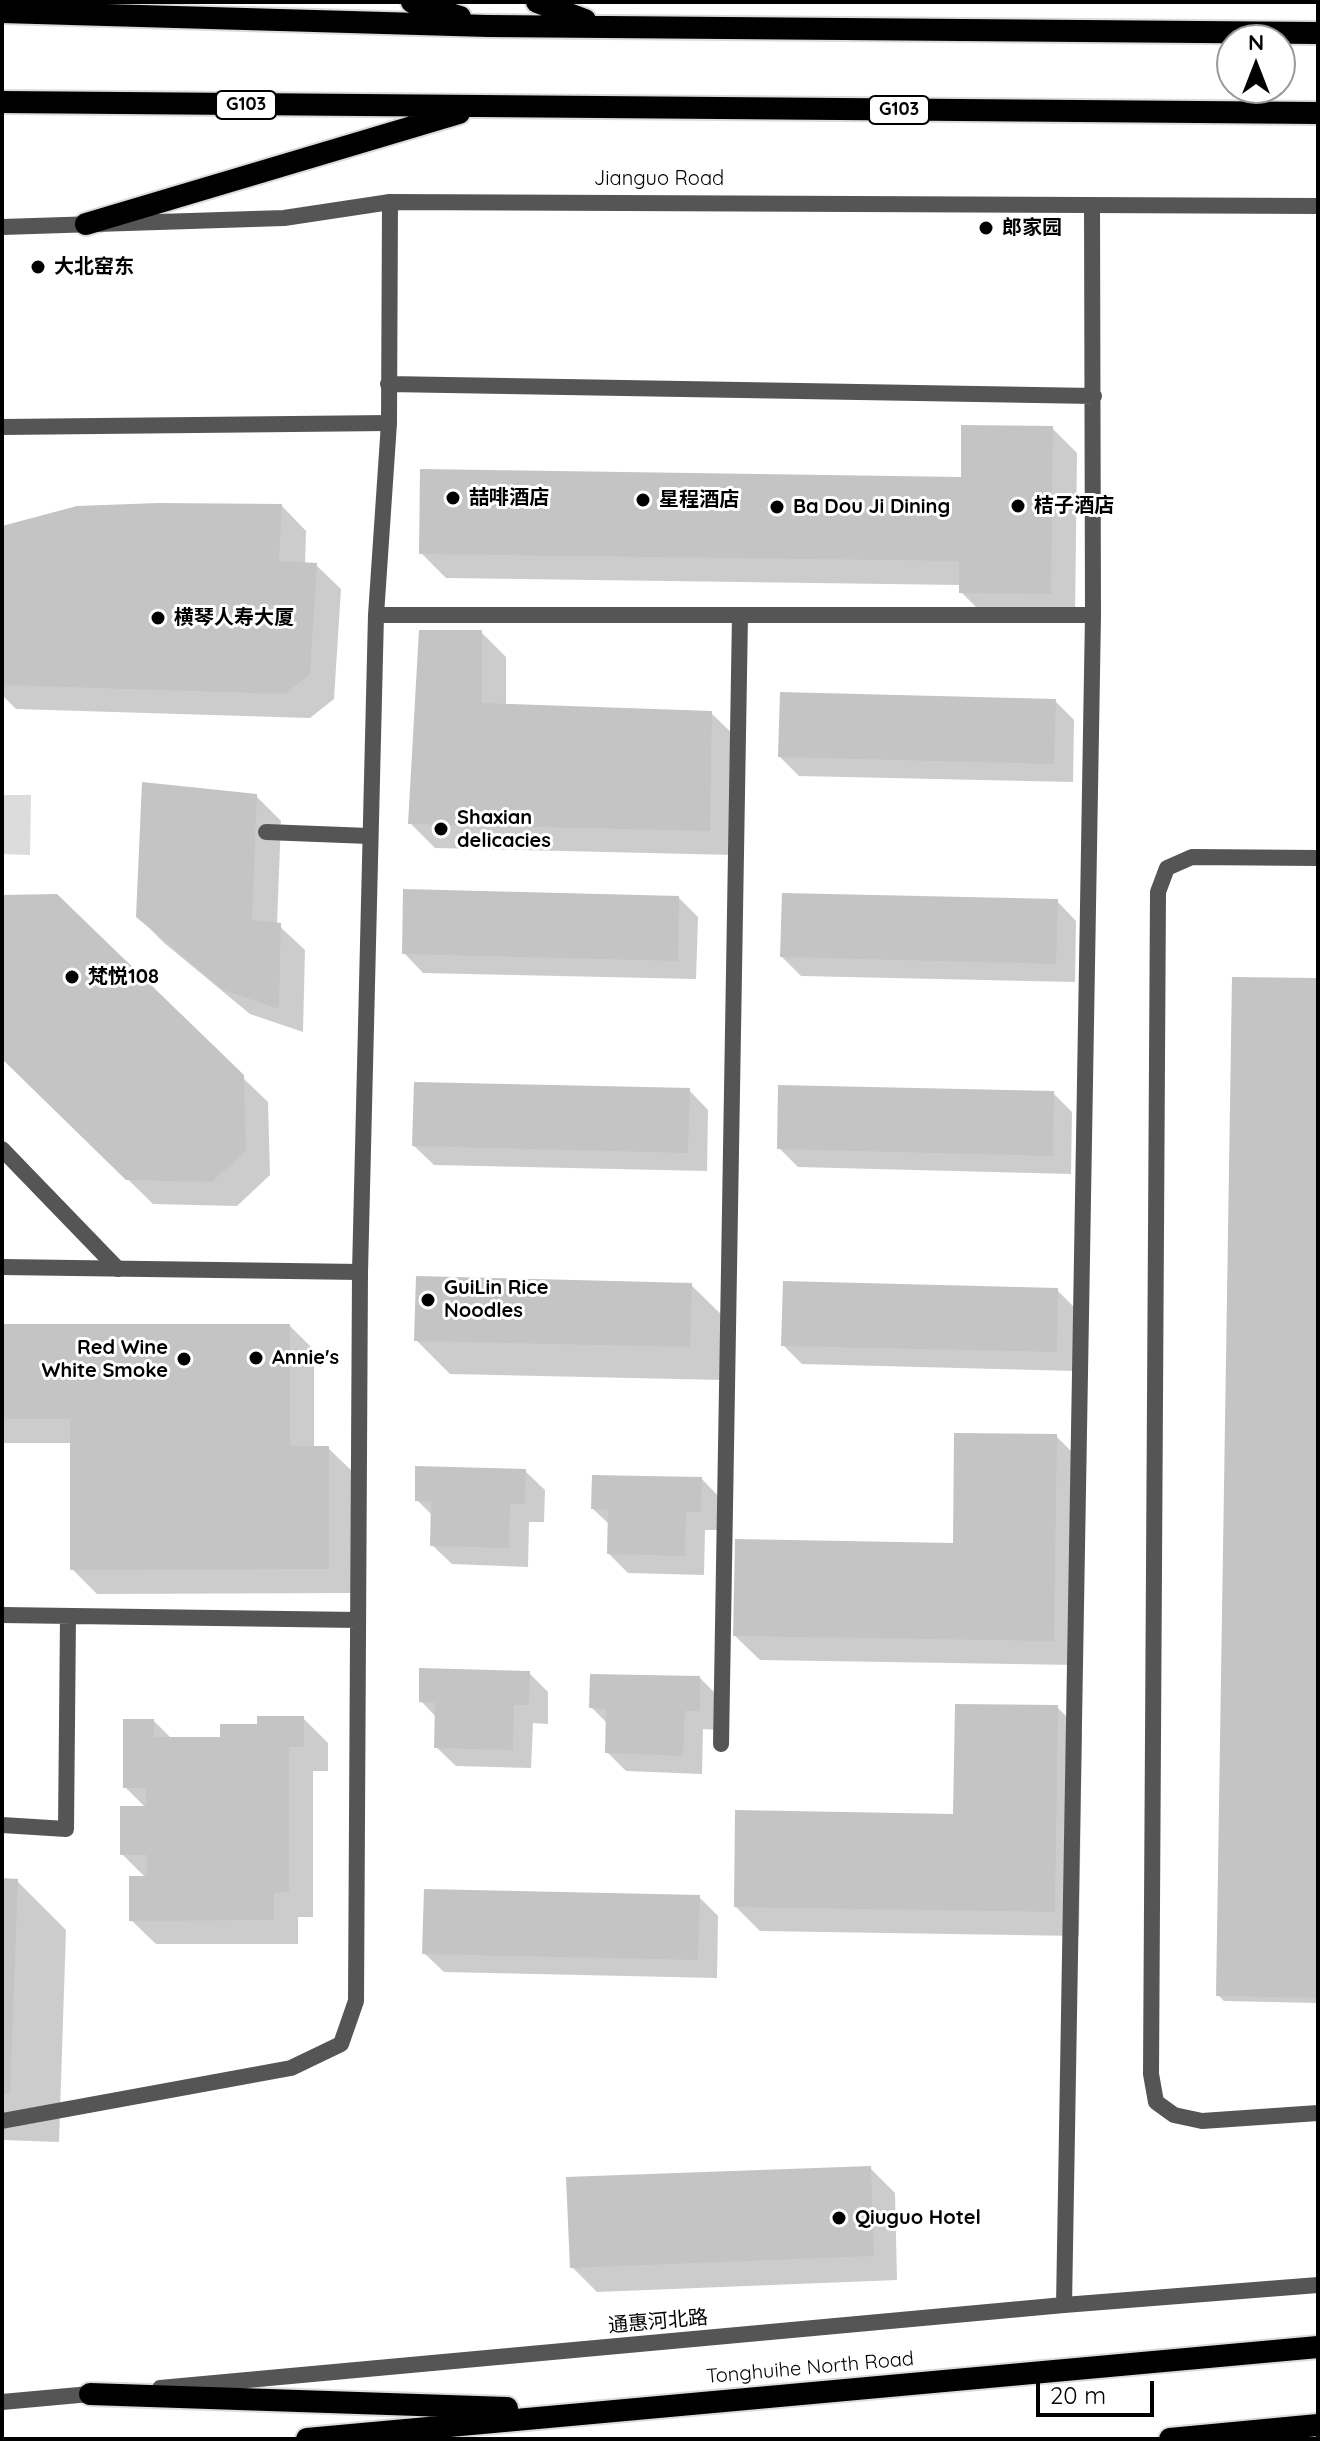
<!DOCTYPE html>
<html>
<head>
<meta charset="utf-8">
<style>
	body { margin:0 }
	#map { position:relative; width:1320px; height:2441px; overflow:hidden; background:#fff; font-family:Quicksand,sans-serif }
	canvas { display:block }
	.frame { position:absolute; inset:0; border:4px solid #000; pointer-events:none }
	.north { position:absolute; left:1216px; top:24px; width:80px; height:80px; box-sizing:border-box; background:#fff; border:2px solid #999; border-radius:50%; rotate:0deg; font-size:22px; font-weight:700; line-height:32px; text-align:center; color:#000 }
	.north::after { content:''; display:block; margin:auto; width:28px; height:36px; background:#000; clip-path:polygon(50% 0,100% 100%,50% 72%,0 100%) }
	.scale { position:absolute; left:1036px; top:2381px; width:118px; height:36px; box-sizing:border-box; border:4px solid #000; border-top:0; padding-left:10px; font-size:24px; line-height:28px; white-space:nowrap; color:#000; -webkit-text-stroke:6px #fff; paint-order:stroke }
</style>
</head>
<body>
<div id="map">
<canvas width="1320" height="2441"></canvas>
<div class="frame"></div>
<div class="north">N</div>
<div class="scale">20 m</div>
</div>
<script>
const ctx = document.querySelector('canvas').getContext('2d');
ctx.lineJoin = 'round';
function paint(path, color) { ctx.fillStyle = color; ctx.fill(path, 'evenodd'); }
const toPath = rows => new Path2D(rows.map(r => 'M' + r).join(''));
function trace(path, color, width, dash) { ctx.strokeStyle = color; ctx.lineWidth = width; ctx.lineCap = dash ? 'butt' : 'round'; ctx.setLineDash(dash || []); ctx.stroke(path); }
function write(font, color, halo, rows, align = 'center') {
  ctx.font = font + ' Quicksand,"Noto Sans SC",sans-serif'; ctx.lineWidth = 6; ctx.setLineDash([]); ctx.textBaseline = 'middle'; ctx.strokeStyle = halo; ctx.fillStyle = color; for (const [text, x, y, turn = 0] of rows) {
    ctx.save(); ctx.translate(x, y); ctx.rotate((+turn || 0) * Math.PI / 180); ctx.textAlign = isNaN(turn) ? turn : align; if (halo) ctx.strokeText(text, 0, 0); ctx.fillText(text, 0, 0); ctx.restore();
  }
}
paint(toPath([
	[2,795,31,795,30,855,2,854]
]), '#dcdcdc');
paint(toPath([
	[1052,428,1077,453,1075,618,986,617,961,592,961,585,446,578,421,553,963,479],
	[282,506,306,531,305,564,316,565,341,589,334,699,310,718,16,709,2,695,2,528],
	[481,632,506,657,506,706,711,713,736,737,734,855,435,848,410,823],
	[1055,701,1074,720,1073,782,799,776,780,757],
	[256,796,281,821,277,924,305,950,303,1032,250,1014,163,942,138,916],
	[2,896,242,1077,268,1102,270,1175,237,1206,153,1204,2,1056],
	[679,898,698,917,696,979,423,973,404,953],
	[1057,901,1076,921,1075,982,801,976,782,957],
	[1318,980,1318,2003,1224,2001,1218,1995],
	[689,1090,708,1110,707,1171,434,1165,414,1146],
	[1053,1093,1072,1112,1071,1174,798,1167,779,1148],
	[691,1285,725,1318,723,1380,450,1374,416,1340],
	[1057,1290,1076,1309,1076,1371,802,1364,783,1345],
	[2,1326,290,1326,314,1350,314,1448,328,1448,353,1472,353,1593,97,1594,72,1569,72,1443,2,1443],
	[1056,1436,1081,1461,1078,1665,760,1660,735,1636,955,1545],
	[525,1471,545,1490,544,1522,529,1522,528,1567,452,1564,432,1545,433,1516,417,1500],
	[702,1479,721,1499,720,1530,705,1530,704,1575,628,1573,609,1554,610,1525,593,1509],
	[529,1673,548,1692,548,1724,533,1723,531,1768,456,1766,436,1747,437,1718,421,1701],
	[700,1678,719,1697,718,1730,703,1729,702,1774,626,1771,607,1752,608,1724,591,1707],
	[1057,1707,1082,1732,1079,1936,760,1931,736,1907,955,1816],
	[303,1718,328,1743,328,1771,313,1771,313,1917,298,1917,298,1944,156,1944,131,1920,146,1878,122,1854,146,1808,125,1787,154,1721,172,1739,222,1739,259,1726],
	[2,1880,17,1881,66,1930,59,2142,2,2140],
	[699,1897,718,1916,717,1978,444,1972,424,1953],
	[870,2168,895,2193,897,2280,597,2292,572,2267]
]), '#0003');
paint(toPath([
	[961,425,1053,426,1051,594,959,593,959,561,419,554,420,469,961,477],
	[158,503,282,504,279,561,317,563,310,674,285,694,2,685,2,526,77,506],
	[419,630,482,630,482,703,712,711,710,831,408,824],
	[780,692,1056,699,1054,764,778,757],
	[142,782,257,794,252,920,281,923,279,1009,223,990,136,917],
	[403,889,679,896,678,961,402,954],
	[782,893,1058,899,1056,964,780,957],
	[57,894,244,1075,246,1150,212,1182,126,1180,2,1059,2,895],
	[1232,977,1318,978,1318,1998,1216,1996],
	[414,1082,690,1088,688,1153,412,1146],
	[778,1085,1054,1091,1053,1156,777,1149],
	[416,1276,692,1283,690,1347,414,1341],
	[783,1281,1058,1288,1057,1352,781,1346],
	[2,1324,290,1324,290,1446,329,1446,329,1569,70,1570,70,1419,2,1419],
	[954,1433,1057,1434,1054,1641,733,1636,735,1539,953,1543],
	[415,1466,526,1469,525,1504,510,1504,509,1548,430,1546,431,1502,415,1501],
	[592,1475,702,1477,701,1512,686,1512,685,1556,607,1554,608,1510,591,1509],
	[419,1668,530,1671,529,1705,514,1705,513,1750,434,1748,435,1703,419,1702],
	[590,1674,700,1676,700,1711,685,1711,683,1756,605,1753,606,1709,589,1708],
	[955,1704,1058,1705,1055,1912,734,1907,735,1810,953,1814],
	[257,1716,304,1716,304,1747,289,1747,289,1892,274,1893,274,1920,129,1921,129,1876,147,1876,147,1855,120,1855,120,1806,146,1806,146,1788,123,1788,123,1719,154,1719,154,1737,220,1737,220,1724,257,1724],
	[2,1878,18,1879,10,2094,2,2094],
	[424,1889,700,1895,698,1960,422,1954],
	[871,2166,874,2256,570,2268,566,2177]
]), '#c4c4c4');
const trunk = toPath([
	[412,2,460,17],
	[537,2,585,20],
	[2,12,488,26,1318,33],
	[2,102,1318,113],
	[86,224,459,113],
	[90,2394,507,2408],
	[307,2439,1318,2347],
	[1170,2439,1318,2425]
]);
trace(trunk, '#dbdbdb', 26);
trace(toPath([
	[2,427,389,423],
	[266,832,369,836],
	[1318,858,1192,857,1167,868,1158,892,1151,2074,1156,2102,1174,2115,1202,2121,1318,2113],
	[2,1149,118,1269],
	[2,1615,358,1620],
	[2,1825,66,1829,68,1616],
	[2,2121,291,2068,341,2044,356,2001,360,1272]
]), '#555', 16);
trace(toPath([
	[388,384,1094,396],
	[376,615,1093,615],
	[2,1267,360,1272,376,615,389,423,390,202],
	[721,1744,740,615],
	[1064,2305,1093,615,1092,205]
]), '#555', 16);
trace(toPath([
	[2,227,284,218,390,202,1318,206],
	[160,2388,1064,2305,1318,2285],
	[2,2402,101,2393]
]), '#555', 16);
trace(trunk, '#000', 22);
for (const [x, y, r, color] of [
	[986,228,8,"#000"],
	[38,267,8,"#000"],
	[453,498,8,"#000"],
	[643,500,8,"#000"],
	[1018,506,8,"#000"],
	[777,507,8,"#000"],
	[158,618,8,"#000"],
	[441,829,8,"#000"],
	[72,977,8,"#000"],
	[428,1300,8,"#000"],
	[256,1358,8,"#000"],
	[184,1359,8,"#000"],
	[839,2218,8,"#000"]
]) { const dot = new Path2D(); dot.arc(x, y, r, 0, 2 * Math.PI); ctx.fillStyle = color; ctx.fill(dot); trace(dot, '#fff', 3); }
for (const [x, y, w] of [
	[246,105,60],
	[899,110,60]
]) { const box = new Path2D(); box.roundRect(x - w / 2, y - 14, w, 28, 6); ctx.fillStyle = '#fff'; ctx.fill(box); trace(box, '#000', 2); }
write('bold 18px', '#000', null, [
	["G103",246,105],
	["G103",899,110]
]);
write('20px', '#000', '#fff', [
	["Jianguo Road",659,179],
	["通惠河北路",658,2322,-5],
	["Tonghuihe North Road",810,2368,-5]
]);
write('bold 20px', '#000', '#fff', [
	["郎家园",1002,228],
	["大北窑东",54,267],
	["喆啡酒店",469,498],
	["星程酒店",659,500],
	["桔子酒店",1034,506],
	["Ba Dou Ji Dining",793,507],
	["横琴人寿大厦",174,618],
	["Shaxian",457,818],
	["delicacies",457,841],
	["梵悦108",88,977],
	["GuiLin Rice",444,1288],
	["Noodles",444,1311],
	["Red Wine",168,1348,"right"],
	["White Smoke",168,1371,"right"],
	["Annie's",272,1358],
	["Qiuguo Hotel",855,2218]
], 'left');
</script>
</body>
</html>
